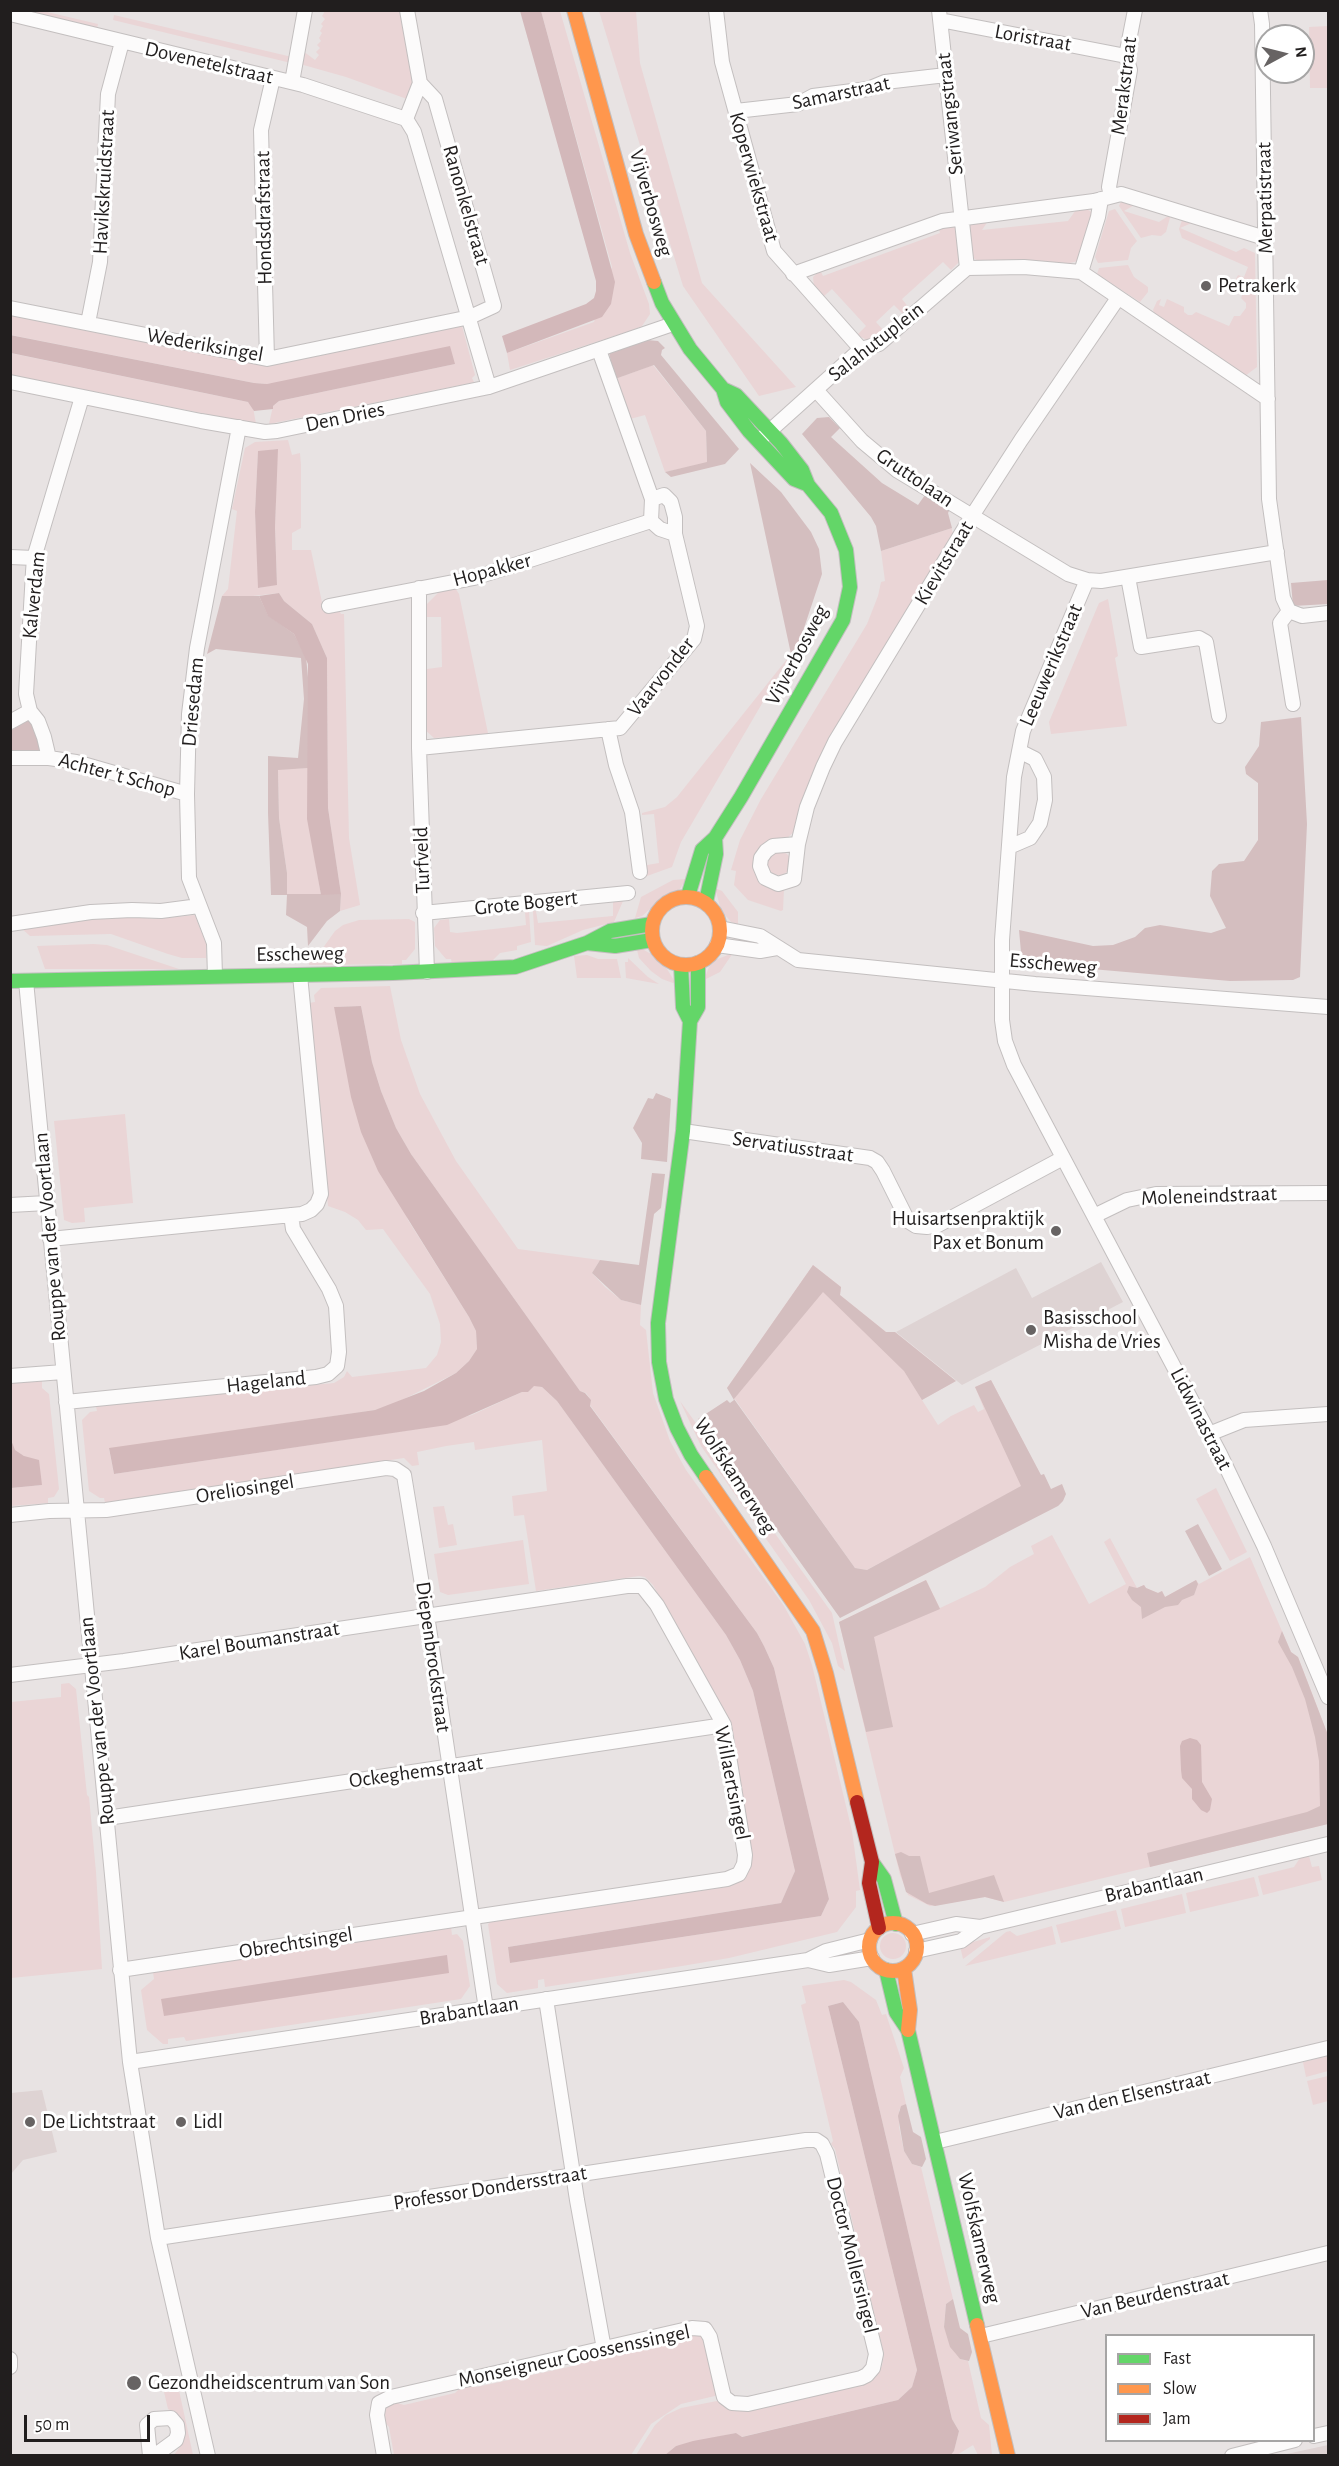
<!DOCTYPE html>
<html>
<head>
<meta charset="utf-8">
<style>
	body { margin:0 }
	#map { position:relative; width:1339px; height:2466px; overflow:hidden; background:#e8e3e3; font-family:"Alegreya Sans",sans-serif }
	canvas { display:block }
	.frame { position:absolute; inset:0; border:12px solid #211e1e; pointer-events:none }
	.legend { position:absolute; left:1105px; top:2334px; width:210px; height:108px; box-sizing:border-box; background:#fff; border:2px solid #a6a5a5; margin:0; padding:8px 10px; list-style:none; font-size:18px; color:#211e1e }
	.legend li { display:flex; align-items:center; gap:12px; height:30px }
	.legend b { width:30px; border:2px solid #a6a5a5 }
	.north { position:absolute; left:1255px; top:24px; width:60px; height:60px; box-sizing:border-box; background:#fff; border:2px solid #a6a5a5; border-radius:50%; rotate:83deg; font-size:16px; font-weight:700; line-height:24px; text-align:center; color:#211e1e }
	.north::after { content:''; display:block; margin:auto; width:21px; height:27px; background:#676363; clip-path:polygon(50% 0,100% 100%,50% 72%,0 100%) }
	.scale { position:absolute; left:24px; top:2415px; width:126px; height:27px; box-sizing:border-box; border:3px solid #211e1e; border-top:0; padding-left:8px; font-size:18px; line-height:21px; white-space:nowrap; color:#211e1e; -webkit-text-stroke:4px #fff; paint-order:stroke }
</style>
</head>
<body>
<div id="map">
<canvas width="1339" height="2466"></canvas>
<div class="frame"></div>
<ul class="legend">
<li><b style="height:8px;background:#63d668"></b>Fast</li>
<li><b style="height:8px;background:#ff974d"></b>Slow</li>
<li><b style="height:8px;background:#b3261e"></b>Jam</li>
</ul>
<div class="north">N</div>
<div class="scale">50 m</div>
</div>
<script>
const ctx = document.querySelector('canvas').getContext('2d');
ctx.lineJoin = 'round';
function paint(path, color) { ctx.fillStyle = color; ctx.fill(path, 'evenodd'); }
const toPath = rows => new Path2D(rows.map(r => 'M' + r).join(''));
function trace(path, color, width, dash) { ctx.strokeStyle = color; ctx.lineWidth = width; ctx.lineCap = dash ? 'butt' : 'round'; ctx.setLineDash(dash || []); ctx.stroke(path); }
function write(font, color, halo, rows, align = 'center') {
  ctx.font = font + ' "Alegreya Sans",sans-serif'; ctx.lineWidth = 6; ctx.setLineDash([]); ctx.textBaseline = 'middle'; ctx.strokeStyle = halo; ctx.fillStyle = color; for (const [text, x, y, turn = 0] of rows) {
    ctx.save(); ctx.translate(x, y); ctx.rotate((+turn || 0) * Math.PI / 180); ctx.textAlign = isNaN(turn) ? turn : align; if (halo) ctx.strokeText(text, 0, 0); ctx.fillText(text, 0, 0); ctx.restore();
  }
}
paint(toPath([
	[1101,1262,1123,1302,962,1385,896,1332,1016,1268,1032,1298],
	[42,2090,57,2152,23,2160,11,2174,11,2093],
	[1328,2445,1328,2455,1282,2455]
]), '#ded3d3');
paint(toPath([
	[21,11,43,11,98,24,97,29],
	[325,11,401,11,413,81,407,99,346,77,300,64,303,51,315,60,319,55,316,52,320,48,317,45,321,41,319,38,322,33,320,31,323,26,321,24,325,19,322,16],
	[541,11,560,11,630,253,649,304,650,314,642,326,630,331,510,370,507,353,594,322,612,267],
	[599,11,636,11,640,63,702,283,796,387,759,396,683,286],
	[114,15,292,57,291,63,113,20],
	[1328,26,1328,88,1310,88,1309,27],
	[1122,199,1136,204,1124,211,1159,222,1171,214,1166,232,1161,236,1152,235,1141,238,1119,206],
	[1078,207,1085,208,1093,213,1078,261,1070,263,981,262,971,257,967,227,974,222,990,218,982,230,1068,221],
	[1115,209,1137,241,1131,248,1128,260,1098,263,1095,257,1109,211],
	[1183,217,1194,222,1180,228,1236,252,1244,248,1255,253,1257,367,1245,376,1155,315,1153,310,1157,301,1161,299,1159,305,1164,307,1167,299,1184,307,1184,312,1188,315,1192,315,1196,312,1229,326,1234,316,1240,316,1246,308,1246,303,1241,298,1245,288,1234,283,1238,275,1244,277,1248,267,1182,238,1179,229],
	[951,223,957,227,962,259,951,270,943,262,902,299,909,308,903,314,894,305,876,322,884,331,872,340,867,340,857,335,866,326,832,289,823,297,814,287,813,277,820,270,823,276,940,233,938,226],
	[1128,265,1134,277,1148,287,1148,292,1140,302,1097,274,1099,268],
	[10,313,272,364,462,326,475,375,472,378,474,382,471,383,269,424,273,406,279,401,455,364,267,384,254,383,11,335],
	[10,353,248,402,253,407,256,424,11,375],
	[653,365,706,431,707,463,665,472,645,415,630,419,615,379],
	[288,440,292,455,300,453,301,465,301,528,292,533,292,550,311,550,324,612,339,610,341,614,344,614,349,838,360,905,340,911,341,894,328,808,327,658,312,624,284,601,279,593,244,597,222,596,228,589,237,511,232,509,245,448,255,442],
	[277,449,275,527,277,584,259,588,255,512,258,452],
	[952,528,952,531,955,534,821,758,808,786,794,832,787,838,766,842,757,852,755,861,784,889,783,910,781,911,748,900,734,885,736,871,731,870,740,840,761,799,867,624,878,596,881,582,885,581,881,551],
	[454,586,459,594,489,738,479,739,478,735,434,738,424,729,424,673,427,669,442,667,441,617,425,617,425,606,442,589],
	[1108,599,1118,656,1115,658,1127,726,1051,734,1049,722,1099,603],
	[791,654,681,842,672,867,647,876,647,865,659,863,654,814,642,815,642,813,665,807,677,797],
	[308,768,308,819,321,895,287,894,287,873,279,818,278,769],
	'767 863a12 12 0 1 1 24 0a12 12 0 1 1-24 0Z',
	[686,879,680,889,664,897,642,916,635,918,641,897,673,880],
	[715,888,722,891,738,912,738,925,731,922,721,910],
	[623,901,614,922,583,930,547,946,535,945,533,911,536,911,538,923,613,916,613,902],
	[529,911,531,942,517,946,517,950,500,953,493,960,452,964,451,959,446,959,435,946,434,928,440,920,449,919,450,932,457,933,512,927,526,925,525,912],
	[110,915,156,919,195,915,206,943,206,958,182,958,168,954,111,934,30,936,21,928],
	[409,919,415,922,415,949,406,960,402,960,402,964,309,965,309,960,320,952,335,931,343,925,359,920],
	[93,944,107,945,179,969,45,969,37,946],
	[642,949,655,956,667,969,675,982,673,983,662,979,651,971,639,958,637,950],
	[733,953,720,972,704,980,709,967,715,960],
	[587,955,598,959,617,959,621,978,577,978,574,956],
	[628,958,648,977,659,984,626,978,625,962,628,962],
	[390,986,401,1040,420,1094,456,1161,518,1249,600,1260,592,1273,605,1287,621,1300,641,1305,640,1325,646,1330,653,1393,670,1441,686,1470,784,1606,805,1644,812,1665,852,1831,860,1890,856,1891,856,1907,837,1932,729,1958,682,1966,545,1987,544,1979,538,1980,538,1988,507,1993,497,1984,488,1924,492,1921,728,1885,743,1880,752,1864,734,1736,730,1721,653,1585,645,1577,639,1576,536,1591,524,1515,514,1516,512,1496,547,1491,542,1440,475,1450,474,1442,446,1446,417,1452,419,1465,412,1466,404,1458,105,1503,104,1498,100,1498,89,1491,82,1420,90,1412,97,1411,96,1406,334,1383,344,1377,347,1371,352,1377,426,1368,437,1355,441,1342,440,1324,430,1294,383,1229,366,1230,358,1220,345,1212,328,1206,309,1003,315,1002,314,995,321,988],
	[361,1006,372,1062,381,1091,396,1128,411,1154,580,1391,586,1393,591,1400,590,1405,757,1633,764,1646,774,1668,829,1899,821,1916,510,1963,508,1947,781,1903,795,1871,753,1691,740,1660,726,1635,557,1401,542,1387,534,1385,528,1392,522,1392,472,1415,424,1428,114,1474,109,1449,375,1410,396,1403,456,1373,469,1361,477,1349,476,1331,469,1317,408,1220,334,1007],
	[125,1114,133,1203,84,1208,85,1222,72,1223,64,1220,54,1121],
	[813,1265,841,1287,840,1295,886,1332,895,1332,956,1381,922,1400,938,1425,951,1416,974,1405,978,1412,984,1409,975,1387,991,1380,1041,1476,867,1570,855,1568,727,1388],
	[42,1381,42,1388,49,1394,59,1489,54,1497,48,1498,48,1503,11,1506,11,1488,42,1485,24,1456,14,1450,11,1437,11,1383],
	[680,1401,832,1613,845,1671,838,1666,832,1643,809,1600,701,1446],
	[1216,1488,1247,1552,1230,1561,1196,1499],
	[444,1506,448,1525,453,1524,457,1545,439,1548,433,1507],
	[1052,1535,1089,1604,1126,1584,1104,1542,1110,1538,1137,1588,1144,1585,1146,1588,1158,1593,1162,1591,1165,1597,1196,1580,1199,1584,1250,1557,1291,1652,1298,1657,1328,1735,1328,1824,1004,1902,985,1897,930,1906,908,1895,900,1875,839,1622,926,1580,940,1608,985,1587,1010,1567,1034,1554,1031,1546],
	[523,1540,529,1584,448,1595,440,1592,434,1554],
	[69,1683,76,1689,87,1795,89,1797,96,1872,102,1969,11,1978,11,1702,61,1697,61,1684],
	[1309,1856,1312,1867,1319,1866,1322,1880,1263,1895,1258,1876,1294,1867,1300,1858],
	[1254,1877,1259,1896,1190,1912,1186,1893],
	[1182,1894,1186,1913,1125,1927,1121,1909],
	[1116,1910,1121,1929,1061,1943,1056,1925],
	[1052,1926,1056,1944,965,1966,1006,1932,1010,1931,1017,1936],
	[451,1927,452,1935,457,1934,463,1941,470,1986,461,1999,186,2041,184,2037,168,2039,168,2044,163,2044,147,2030,141,1990,154,1979,153,1972],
	'880 1946a13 13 0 1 1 26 0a13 13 0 1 1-26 0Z',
	[990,1937,990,1939,963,1959,960,1946],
	[844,1980,851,1982,876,2000,882,2015,886,2014,904,2068,900,2077,906,2104,899,2110,899,2127,904,2151,912,2164,921,2167,953,2299,946,2304,944,2327,960,2359,968,2361,981,2418,989,2425,992,2455,978,2455,973,2445,957,2455,950,2455,954,2451,959,2431,952,2419,859,2022,843,2002,828,2006,917,2370,912,2387,898,2400,741,2437,736,2433,676,2446,665,2455,636,2455,655,2425,666,2415,681,2408,722,2400,727,2405,872,2379,882,2366,884,2354,835,2149,831,2144,833,2141,801,2005,806,2003,802,1986],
	[1328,2056,1328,2071,1306,2077,1303,2062],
	[1328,2076,1328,2101,1313,2105,1307,2081],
	[689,2334,700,2335,705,2339,719,2395,681,2404,651,2424,631,2455,394,2455,389,2427,383,2420,383,2410,394,2402,404,2405,455,2393,460,2388,470,2385,477,2387,573,2366,578,2360,635,2347,643,2350,684,2341],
	[167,2379,177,2381,193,2455,174,2455,184,2441,178,2414,168,2409,164,2392,164,2384]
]), '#ead5d6');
paint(toPath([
	[647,340,658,341,665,348,662,350,661,355,739,449,725,464,671,477,665,472,707,462,706,431,654,365,615,379,609,353],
	[829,417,840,428,831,437,882,483,918,505,925,495,950,509,948,513,952,528,881,551,876,526,871,517,802,434,817,418],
	[750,463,781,492,811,532,819,549,822,574,800,640,791,654],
	[1328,580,1328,604,1293,606,1291,583],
	[222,596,259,596,268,615,294,634,306,657,308,677,308,768,278,770,279,818,287,873,287,894,341,894,340,911,327,921,308,946,307,927,286,915,287,895,271,895,268,813,268,756,298,758,304,699,301,658,216,649,207,654],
	[1301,717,1307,824,1300,977,1293,980,1230,981,1022,963,1019,930,1093,946,1113,945,1135,937,1145,928,1160,925,1211,933,1226,928,1210,896,1212,871,1219,864,1244,861,1258,840,1258,783,1246,774,1245,767,1259,746,1261,722],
	[30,719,35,729,41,753,11,752,10,731],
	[656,1093,671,1099,667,1162,641,1159,642,1143,633,1128,648,1098,653,1099],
	[652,1173,665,1174,661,1208,654,1214,641,1305,621,1300,592,1273,600,1260,639,1265],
	[813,1265,841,1287,840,1295,886,1332,895,1332,956,1381,922,1400,904,1371,823,1292,734,1399,855,1568,867,1570,1021,1486,975,1387,991,1380,1041,1475,1044,1474,1051,1489,1062,1484,1066,1494,1063,1501,1058,1506,840,1618,698,1419,727,1400,730,1403,734,1400,727,1388],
	[1198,1524,1222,1569,1209,1576,1185,1531],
	[926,1580,940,1609,874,1637,893,1727,866,1732,839,1622],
	[1196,1580,1198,1584,1194,1595,1182,1600,1178,1605,1165,1607,1142,1619,1141,1607,1132,1600,1127,1592,1129,1586,1137,1588,1144,1585,1146,1588,1158,1593,1162,1591,1165,1597],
	[1282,1631,1291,1652,1298,1657,1328,1735,1328,1824,1150,1867,1147,1853,1307,1812,1320,1806,1319,1761,1315,1737,1305,1699,1292,1667,1278,1642],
	[901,1852,909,1856,920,1856,929,1893,994,1875,1004,1902,985,1897,935,1906,927,1904,906,1892,895,1854],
	[906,2104,913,2132,921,2137,926,2159,922,2167,912,2164,904,2151,898,2116,901,2106],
	[953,2299,960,2328,968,2334,972,2352,969,2361,960,2359,956,2354,950,2347,944,2327,946,2304]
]), '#d4bebf');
paint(toPath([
	[520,11,541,11,615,282,611,304,602,317,507,353,502,336,586,304,594,298,596,291,596,281],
	[10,335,254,383,267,384,450,346,455,364,279,401,273,406,273,409,254,411,248,402,11,353],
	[278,449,275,527,277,585,258,588,255,512,258,451],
	[279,593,284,601,312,624,327,658,328,808,341,894,321,895,307,819,308,664,294,634,268,616,259,596],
	[361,1006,372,1062,381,1091,396,1128,411,1154,580,1391,585,1393,591,1400,590,1406,757,1633,764,1646,774,1668,829,1899,821,1916,510,1963,508,1947,781,1903,795,1871,753,1691,740,1660,726,1635,557,1401,542,1387,534,1386,528,1392,522,1392,447,1425,114,1474,109,1448,375,1410,424,1391,456,1373,469,1361,477,1349,476,1331,469,1317,378,1171,361,1132,351,1097,334,1007],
	[10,1437,15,1450,24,1456,39,1460,42,1485,11,1488],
	[1190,1738,1197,1740,1201,1745,1202,1782,1212,1799,1210,1810,1207,1813,1201,1810,1192,1799,1192,1789,1182,1778,1181,1770,1180,1746,1182,1741],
	[447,1955,449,1973,164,2016,161,1999],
	[843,2002,859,2022,952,2419,959,2431,954,2451,950,2456,665,2455,676,2446,693,2441,736,2433,742,2437,898,2400,912,2387,917,2370,828,2006]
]), '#d3b8ba');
const street = toPath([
	[407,10,420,83,406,119,414,132,489,387],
	[716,10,722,62,774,251,861,349],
	[939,10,967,268],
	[1260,10,1262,24,1269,499,1283,598,1289,611,1280,623,1293,704],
	[10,14,303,85,406,119],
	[940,20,1126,56],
	[292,82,305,10],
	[736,111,798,104,813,96,868,89,885,82,946,75],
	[1111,196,1109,187,1130,70,1126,56,1135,10],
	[1081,272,1098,217,1101,199],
	[793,274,942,221,1094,201,1121,194,1265,238],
	[10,308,267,359,470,317,494,306,435,99,420,83],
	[88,323,100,262,108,94,122,42],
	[267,359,261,130,273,78],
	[10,382,201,421,265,432,277,431,489,387,673,324],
	[816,390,862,441,898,471,1068,574,1087,580,1101,581,1277,552],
	[763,437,861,349,879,344,967,268,1024,267,1081,272,1268,399],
	[652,499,664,495,671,502,675,517,675,534],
	[10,557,34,558],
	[1128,577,1141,647,1199,638,1206,642,1219,716],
	[1087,580,1023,731,1014,777,1002,940,1002,1020,1005,1041,1014,1065,1220,1454,1264,1546,1328,1697],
	[419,588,419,748,427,972],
	[329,606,474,578,651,521],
	[1289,611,1302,616,1328,613],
	[10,722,30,711],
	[608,729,616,765,632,812,640,872],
	[419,748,620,728,694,639,697,626,675,534,660,529,651,521,652,499,599,350],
	[10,758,49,758,76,762,187,794],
	[49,758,44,737,38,721,30,711,26,694,33,572,34,558,82,397],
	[798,844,773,846,766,851,761,858,760,866,765,878,778,884,794,879,798,844,807,807,823,767,835,742,972,516,1021,440,1118,298],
	[1009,847,1030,838,1040,823,1045,800,1044,777,1035,759,1019,751],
	[423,913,628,893],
	[10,924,91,912,132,910,161,911,199,906],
	[720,928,760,936,798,960,1035,984,1328,1007],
	[717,945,760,951,777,948],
	[215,976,214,943,189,878,187,794,189,714,197,648,239,427],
	[26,981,130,2062,158,2238,208,2456],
	[683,1131,870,1158,877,1162,883,1171,908,1221,916,1226,927,1227,938,1225,1063,1158],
	[10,1205,47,1203],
	[1094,1216,1127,1200,1156,1194,1328,1193],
	[50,1239,302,1214,311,1210,317,1204,321,1194,300,975],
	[10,1376,63,1372],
	[66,1402,316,1377,328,1374,337,1366,339,1352,336,1306,329,1289,293,1229,291,1215],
	[1209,1434,1244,1420,1328,1414],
	[10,1515,49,1511,106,1510,386,1468,395,1469,404,1475,427,1615,486,2009],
	[10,1675,124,1661,627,1586,642,1586,657,1605,724,1725,745,1855,744,1864,739,1874,727,1879,120,1970],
	[107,1818,724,1725],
	[912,1934,956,1924,980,1927,1328,1844],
	[916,1951,961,1941,980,1927],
	[808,1960,829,1965,872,1958],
	[546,1999,577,2200,604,2349],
	[130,2062,808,1960,826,1951,870,1940],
	[935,2142,1328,2048],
	[158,2238,806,2140,816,2140,822,2144,827,2154,876,2354,873,2368,867,2375,861,2378,748,2404,732,2403,724,2397,722,2389,710,2337,705,2329,692,2328,391,2397,379,2403,377,2415,384,2456],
	[981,2336,1328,2253],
	[10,2359,10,2367],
	[1314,2436,1328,2433],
	[150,2456,147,2425,154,2419,171,2418,177,2425,178,2433,176,2440,154,2456],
	[1232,2456,1295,2440]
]);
const fast = toPath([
	[654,282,662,303,690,349,723,389,727,402,749,431,794,479,804,483],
	[688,896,702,850,715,838,741,797,843,620,850,587,846,550,831,513,808,485,802,470,781,443,736,395,723,389],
	[706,902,716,854,715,838],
	[587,943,615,946,652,940],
	[698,963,698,1007,690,1021,683,1131,658,1323,659,1362,666,1399,677,1428,691,1455,706,1477],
	[681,965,683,1007,690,1021],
	[10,981,393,973,515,967,587,943,610,931,652,924],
	[872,1862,884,1879,896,1924],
	[886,1970,896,2012,908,2030,977,2325]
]);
const slow = toPath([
	[574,10,636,234,654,282],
	'652 931a34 34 0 1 1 68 0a34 34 0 1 1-68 0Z',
	[706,1477,813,1631,826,1673,857,1802],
	'869 1947a24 24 0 1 1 48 0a24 24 0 1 1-48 0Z',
	[904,1969,910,2010,908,2030],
	[977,2325,1008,2456]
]);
const jam = toPath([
	[857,1802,872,1862,869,1883,879,1928]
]);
trace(street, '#c3bfbf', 16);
trace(fast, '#c3bfbf', 16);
trace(slow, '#c3bfbf', 16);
trace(jam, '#c3bfbf', 16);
trace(street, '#fcfbfb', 14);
trace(fast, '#63d668', 14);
trace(slow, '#ff974d', 14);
trace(jam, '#b3261e', 14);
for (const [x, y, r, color] of [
	[1206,286,6,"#676363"],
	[1056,1231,6,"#676363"],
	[1031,1330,6,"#676363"],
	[30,2122,6,"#676363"],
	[181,2122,6,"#676363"],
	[134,2383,8,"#676363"]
]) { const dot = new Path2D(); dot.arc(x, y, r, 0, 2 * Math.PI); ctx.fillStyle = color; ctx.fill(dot); trace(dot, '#fff', 2); }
write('21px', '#211e1e', '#fff', [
	["Loristraat",1033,38,10],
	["Dovenetelstraat",209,63,13],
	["Merakstraat",1124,86,-83],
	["Samarstraat",841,93,-12],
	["Seriwangstraat",950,114,-96],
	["Koperwiekstraat",754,177,74],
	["Havikskruidstraat",104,182,-87],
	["Merpatistraat",1265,198,-91],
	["Vijverbosweg",651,203,74],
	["Ranonkelstraat",466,205,74],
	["Hondsdrafstraat",264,218,-91],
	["Salahutuplein",876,342,-38],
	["Wederiksingel",205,345,10],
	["Den Dries",345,417,-12],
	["Gruttolaan",915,478,34],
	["Kievitstraat",944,563,-59],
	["Hopakker",492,570,-15],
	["Kalverdam",34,595,-84],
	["Vijverbosweg",797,655,-62],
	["Leeuwerikstraat",1051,665,-67],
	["Vaarvonder",661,677,-52],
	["Driesedam",193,702,-85],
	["Achter 't Schop",117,775,15],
	["Turfveld",422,860,-92],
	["Grote Bogert",526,903,-6],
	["Esscheweg",300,954,-1],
	["Esscheweg",1053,964,5],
	["Servatiusstraat",793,1147,8],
	["Moleneindstraat",1209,1196,-2],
	["Rouppe van der Voortlaan",50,1237,-95],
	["Hageland",266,1382,-6],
	["Lidwinastraat",1201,1419,63],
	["Wolfskamerweg",735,1476,57],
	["Oreliosingel",245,1489,-9],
	["Karel Boumanstraat",259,1641,-9],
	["Diepenbrockstraat",433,1657,82],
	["Rouppe van der Voortlaan",97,1721,-96],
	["Ockeghemstraat",416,1772,-8],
	["Willaertsingel",732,1783,79],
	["Brabantlaan",1154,1885,-13],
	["Obrechtsingel",296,1943,-9],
	["Brabantlaan",469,2011,-9],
	["Van den Elsenstraat",1132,2095,-13],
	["Professor Dondersstraat",490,2188,-9],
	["Wolfskamerweg",979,2238,77],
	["Doctor Mollersingel",852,2255,76],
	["Van Beurdenstraat",1155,2295,-13],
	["Monseigneur Goossenssingel",574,2356,-12]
]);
write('21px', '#211e1e', '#fff', [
	["Petrakerk",1218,286],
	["Huisartsenpraktijk",1044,1219,"right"],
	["Pax et Bonum",1044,1243,"right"],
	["Basisschool",1043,1318],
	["Misha de Vries",1043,1342],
	["De Lichtstraat",42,2122],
	["Lidl",193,2122],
	["Gezondheidscentrum van Son",148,2383]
], 'left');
</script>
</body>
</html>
